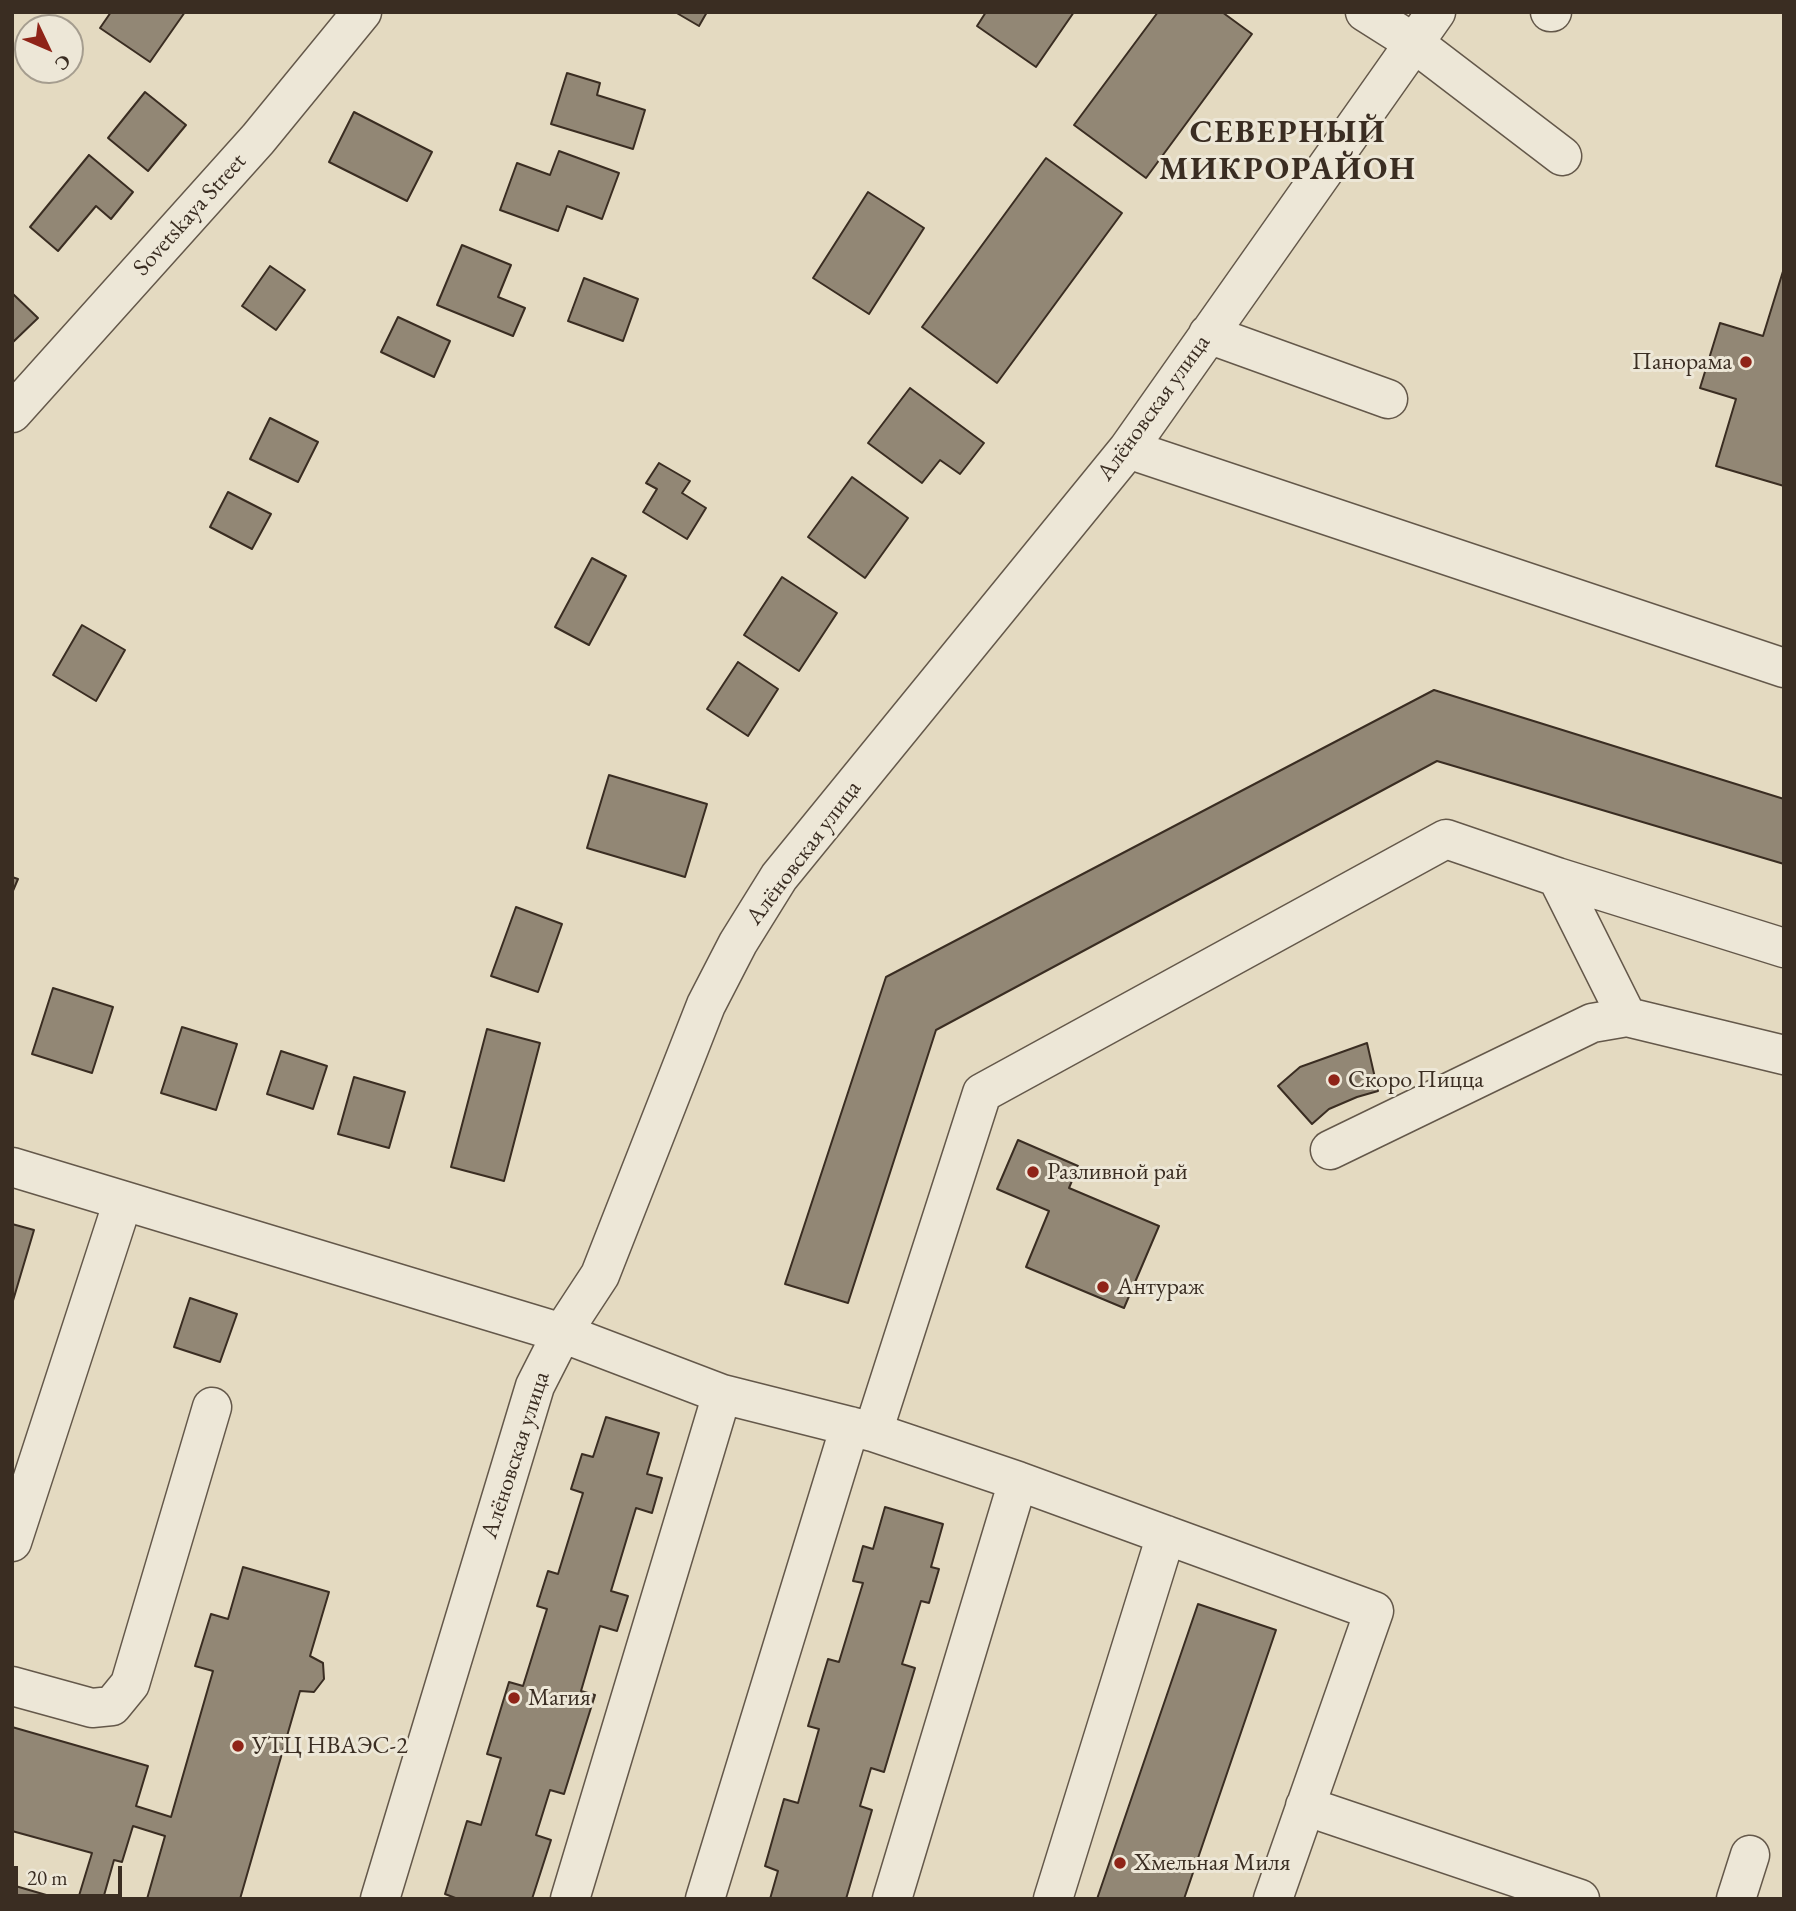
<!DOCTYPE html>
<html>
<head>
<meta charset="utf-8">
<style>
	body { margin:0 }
	#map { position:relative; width:1796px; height:1911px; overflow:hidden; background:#e4dac1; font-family:"EB Garamond",serif }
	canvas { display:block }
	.frame { position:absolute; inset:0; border:14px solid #3a2d22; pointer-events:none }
	.north { position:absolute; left:14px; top:14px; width:70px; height:70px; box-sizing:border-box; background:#ede7d7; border:2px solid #a59d8f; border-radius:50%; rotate:134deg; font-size:19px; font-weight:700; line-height:28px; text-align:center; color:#3a2d22 }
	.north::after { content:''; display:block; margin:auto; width:24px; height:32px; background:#8f2418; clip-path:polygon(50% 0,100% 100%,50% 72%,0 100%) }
	.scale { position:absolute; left:14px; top:1866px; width:108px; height:32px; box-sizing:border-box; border:4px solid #3a2d22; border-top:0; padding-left:9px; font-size:21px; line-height:24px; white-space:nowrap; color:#3a2d22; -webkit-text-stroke:5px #ede7d7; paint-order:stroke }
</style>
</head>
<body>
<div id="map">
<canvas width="1796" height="1911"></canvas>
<div class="frame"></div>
<div class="north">С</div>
<div class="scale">20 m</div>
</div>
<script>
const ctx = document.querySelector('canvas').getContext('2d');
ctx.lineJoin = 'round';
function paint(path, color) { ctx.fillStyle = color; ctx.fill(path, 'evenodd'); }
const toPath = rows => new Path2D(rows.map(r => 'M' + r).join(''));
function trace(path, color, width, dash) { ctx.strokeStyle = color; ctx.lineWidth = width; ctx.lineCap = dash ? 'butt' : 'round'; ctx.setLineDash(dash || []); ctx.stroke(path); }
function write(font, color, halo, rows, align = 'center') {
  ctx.font = font + ' "EB Garamond",serif'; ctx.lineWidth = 6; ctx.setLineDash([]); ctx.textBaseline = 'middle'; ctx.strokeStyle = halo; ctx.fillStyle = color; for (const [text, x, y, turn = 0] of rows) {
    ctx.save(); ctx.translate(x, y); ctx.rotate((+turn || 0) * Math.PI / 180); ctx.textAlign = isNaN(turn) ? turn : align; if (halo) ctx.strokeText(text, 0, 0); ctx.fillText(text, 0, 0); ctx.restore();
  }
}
const building = toPath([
	[111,12,185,12,150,62,100,28,111,12],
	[675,12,707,12,699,26,675,12],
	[986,12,1074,12,1036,67,977,26,986,12],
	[1158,12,1222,12,1252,34,1146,178,1074,125,1158,12],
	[567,73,600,83,597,95,645,110,633,149,551,124,567,73],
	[145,92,186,125,148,171,108,138,145,92],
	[354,112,432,152,407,201,329,162,354,112],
	[559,151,619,173,602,219,567,206,558,231,500,210,517,163,550,175,559,151],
	[89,155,133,192,111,219,96,206,58,251,30,227,89,155],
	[1046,158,1122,213,997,383,922,327,1046,158],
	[868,192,924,228,869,314,813,278,868,192],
	[462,245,511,265,498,297,525,308,513,336,437,305,462,245],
	[270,266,305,290,276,330,242,306,270,266],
	[1784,268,1784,486,1716,466,1736,399,1700,388,1720,323,1763,336,1784,268],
	[584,278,638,299,623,341,568,321,584,278],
	[12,293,38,318,12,343,12,293],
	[398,317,450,341,434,377,381,352,398,317],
	[910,388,984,443,960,474,940,460,922,483,868,443,910,388],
	[270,418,318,442,298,482,250,459,270,418],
	[659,463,690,481,682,493,706,508,687,539,643,512,657,489,646,483,659,463],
	[852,477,908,518,865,578,808,537,852,477],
	[228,492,271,514,252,549,210,527,228,492],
	[592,558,626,576,589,645,555,627,592,558],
	[782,577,837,613,799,671,744,635,782,577],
	[82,625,125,650,96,701,53,675,82,625],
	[738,662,778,689,748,736,707,709,738,662],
	[1434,690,1784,799,1784,864,1437,761,936,1030,848,1303,785,1284,886,977,1434,690],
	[609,775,707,804,685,877,587,848,609,775],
	[12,877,18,879,12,893,12,877],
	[516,907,562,924,538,992,491,976,516,907],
	[53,988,113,1007,92,1073,32,1054,53,988],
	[182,1027,237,1044,216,1110,161,1093,182,1027],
	[487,1029,540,1043,504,1181,451,1167,487,1029],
	[1367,1043,1378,1091,1357,1097,1329,1109,1312,1124,1278,1086,1300,1067,1367,1043],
	[281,1051,327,1066,313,1109,267,1094,281,1051],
	[354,1077,405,1092,389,1148,338,1134,354,1077],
	[1018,1140,1078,1166,1069,1188,1159,1226,1124,1308,1026,1267,1049,1211,997,1189,1018,1140],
	[12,1224,34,1230,12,1304,12,1224],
	[190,1298,237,1314,220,1362,174,1347,190,1298],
	[606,1417,659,1433,647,1474,662,1478,652,1513,636,1508,611,1591,628,1596,617,1631,600,1626,581,1691,595,1695,564,1794,550,1790,536,1835,551,1840,532,1899,458,1899,445,1894,467,1821,481,1825,501,1758,487,1754,509,1682,523,1686,547,1609,537,1606,548,1571,558,1574,583,1493,571,1489,582,1454,593,1457,606,1417],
	[885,1507,943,1524,931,1567,939,1569,929,1603,921,1601,902,1664,915,1668,884,1772,871,1768,860,1806,872,1810,846,1899,770,1899,778,1871,765,1866,784,1799,798,1803,819,1729,808,1726,828,1659,839,1662,863,1583,853,1581,863,1546,873,1549,885,1507],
	[243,1567,329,1592,310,1656,323,1663,324,1679,314,1692,300,1691,240,1899,147,1899,165,1836,133,1826,122,1862,114,1860,103,1899,78,1899,92,1853,12,1831,12,1727,148,1766,136,1806,171,1817,213,1671,195,1666,211,1614,228,1619,243,1567],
	[1198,1604,1276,1630,1184,1899,1097,1899,1198,1604],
	[12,1885,60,1899,12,1899,12,1885]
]);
paint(building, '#928775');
trace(building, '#3a2d22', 2);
const minor = toPath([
	[1365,12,1414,43,1562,156],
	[1550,12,1552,12],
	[1208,334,1388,399],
	[12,413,258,139,362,12],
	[1128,449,1784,668],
	[1557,877,1784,948],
	[1330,1150,1592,1023,1627,1017],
	[12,1167,562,1333,722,1394,873,1432,1018,1481,892,1899],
	[873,1432,982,1093,1446,839,1557,877,1627,1017,1784,1055],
	[1018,1481,1374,1611,1273,1899],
	[12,1542,123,1201],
	[12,1686,92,1708,112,1706,130,1684,212,1407],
	[1305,1806,1580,1899],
	[380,1899,535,1386,562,1333,600,1275,706,1005,738,943,779,877,1128,449,1436,12],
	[570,1899,722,1394],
	[705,1899,850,1426],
	[1053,1899,1166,1535],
	[1736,1899,1750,1855]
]);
trace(minor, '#64584a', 41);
trace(minor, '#ede7d7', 38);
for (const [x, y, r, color] of [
	[1746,362,7,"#8f2418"],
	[1334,1080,7,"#8f2418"],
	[1033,1172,7,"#8f2418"],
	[1103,1287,7,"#8f2418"],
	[514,1698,7,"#8f2418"],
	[238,1746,7,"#8f2418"],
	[1120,1863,7,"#8f2418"]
]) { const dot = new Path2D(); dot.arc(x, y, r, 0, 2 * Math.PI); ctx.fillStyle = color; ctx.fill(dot); trace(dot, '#ede7d7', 2.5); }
write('24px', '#3a2d22', '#ede7d7', [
	["Sovetskaya Street",190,215,-48],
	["Алёновская улица",1154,408,-54],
	["Алёновская улица",804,853,-53],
	["Алёновская улица",516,1455,-72]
]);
write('24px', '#3a2d22', '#ede7d7', [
	["Панорама",1732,362,"right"],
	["Скоро Пицца",1348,1080],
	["Разливной рай",1047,1172],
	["Антураж",1117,1287],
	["Магия",528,1698],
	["УТЦ НВАЭС-2",252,1746],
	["Хмельная Миля",1134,1863]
], 'left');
ctx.letterSpacing = '2px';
write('bold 32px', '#3a2d22', '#ede7d7', [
	["СЕВЕРНЫЙ",1288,133],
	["МИКРОРАЙОН",1288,170]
]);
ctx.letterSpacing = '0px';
</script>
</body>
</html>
